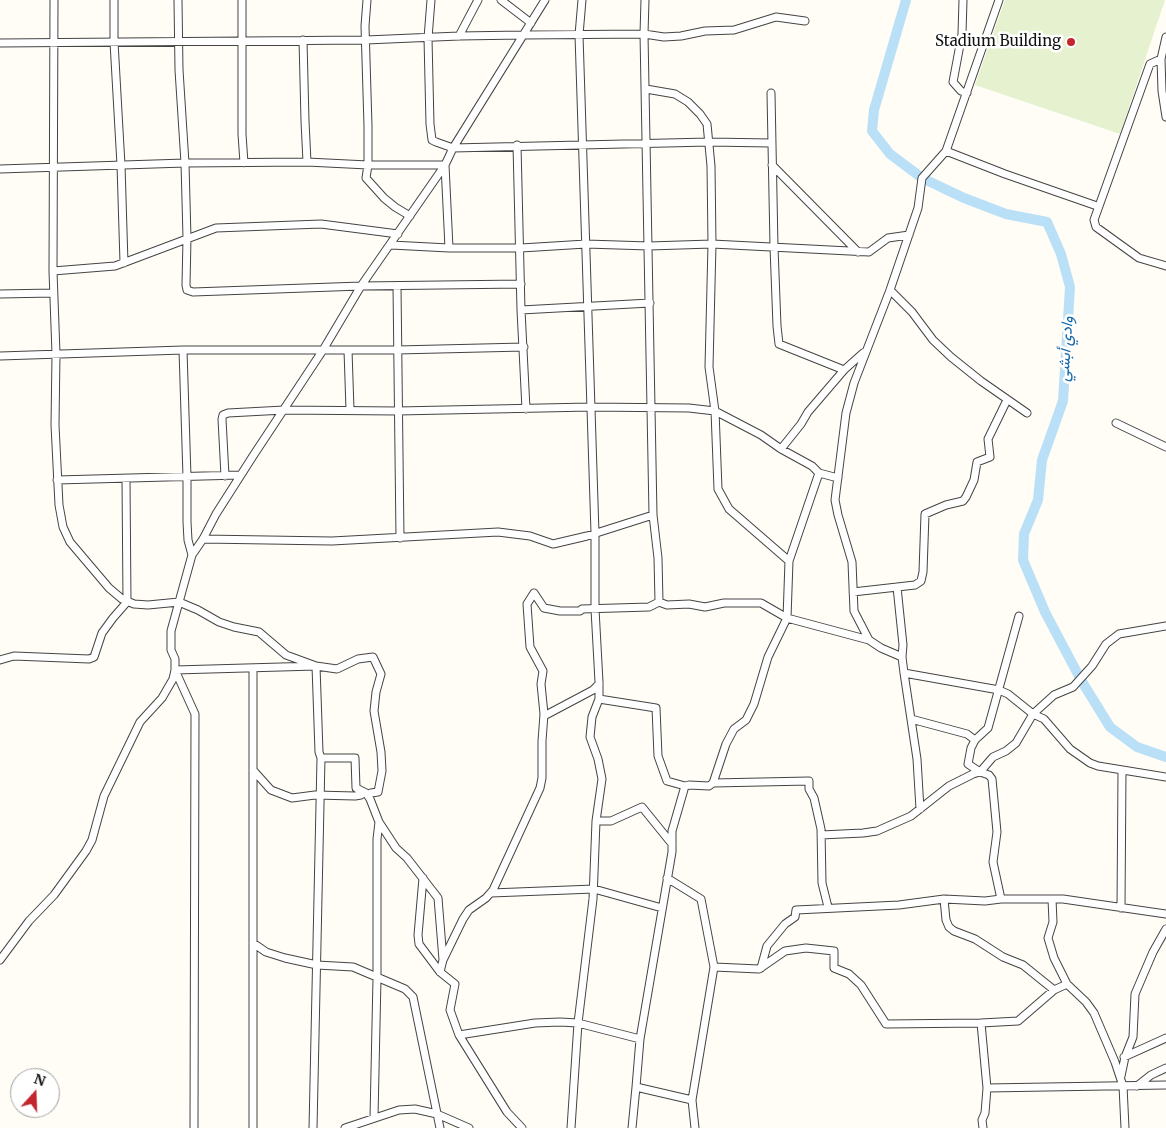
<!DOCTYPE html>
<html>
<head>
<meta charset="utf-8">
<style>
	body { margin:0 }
	#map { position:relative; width:1166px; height:1128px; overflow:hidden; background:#fffdf5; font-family:Merriweather,serif }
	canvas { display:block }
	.north { position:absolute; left:10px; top:1068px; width:50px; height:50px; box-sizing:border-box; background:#fff; border:1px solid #a0a0a0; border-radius:50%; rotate:20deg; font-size:14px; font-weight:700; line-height:20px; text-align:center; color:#111 }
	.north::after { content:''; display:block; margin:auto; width:18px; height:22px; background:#c4262e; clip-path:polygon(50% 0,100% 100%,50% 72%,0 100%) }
</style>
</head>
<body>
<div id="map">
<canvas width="1166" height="1128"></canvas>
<div class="north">N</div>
</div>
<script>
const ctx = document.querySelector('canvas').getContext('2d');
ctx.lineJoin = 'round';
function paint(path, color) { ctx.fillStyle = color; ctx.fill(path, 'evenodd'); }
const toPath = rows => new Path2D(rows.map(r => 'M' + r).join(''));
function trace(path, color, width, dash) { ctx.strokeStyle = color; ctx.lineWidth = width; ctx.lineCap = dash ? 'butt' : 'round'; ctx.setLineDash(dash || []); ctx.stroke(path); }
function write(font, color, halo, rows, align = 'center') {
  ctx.font = font + ' Merriweather,Vazirmatn,serif'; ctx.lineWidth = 5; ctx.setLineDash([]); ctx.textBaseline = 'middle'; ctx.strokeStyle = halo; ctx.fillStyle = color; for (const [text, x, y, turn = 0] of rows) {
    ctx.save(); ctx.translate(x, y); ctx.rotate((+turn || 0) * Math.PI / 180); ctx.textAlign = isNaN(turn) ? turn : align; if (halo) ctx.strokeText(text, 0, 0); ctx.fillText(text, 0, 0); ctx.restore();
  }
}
paint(toPath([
	[1005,0,1165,0,1120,134,975,85]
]), '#e6f2cf');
trace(toPath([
	[906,0,874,110,872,131,890,154,922,178,964,198,1006,214,1047,222,1061,254,1070,287,1063,401,1042,460,1038,500,1024,534,1023,560,1045,612,1081,680,1110,727,1137,747,1166,757]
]), '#b9e0f7', 10);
const minor = toPath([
	[54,0,53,271,56,354,55,425,59,505,63,527,70,542,109,588,122,599,134,604,148,605,179,602,198,610,219,622,234,627,259,632,286,655,316,666],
	[114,0,114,42,121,165,124,263],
	[178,0,179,70,185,163,187,238,186,285,187,290,193,292,361,286,521,284],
	[242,0,242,134,244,163],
	[367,0,365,26,368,126,368,165,366,178,384,198,395,207,410,216],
	[431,0,428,38,430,124,432,140,436,142,453,148,709,142,771,143],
	[501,0,531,23],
	[645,0,644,34,653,515,658,558,659,602],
	[963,0,962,34,953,82,961,91,967,93],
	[459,36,478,0],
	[1166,37,1161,59,1162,91,1166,117],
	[303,40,305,121,307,162],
	[0,43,366,40,459,36,523,35,644,34,664,37,681,36,705,31,734,30,776,17,805,21],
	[1161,59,1150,64,1094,220,1096,227,1139,258,1166,266],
	[646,89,675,94,688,102,700,114,707,124,711,166,712,244,709,367,715,411,718,489,729,509,789,561],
	[771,93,774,247,777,326,779,344,844,370],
	[517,145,521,310,526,409],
	[946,151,1005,174,1097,206],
	[772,165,858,252],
	[0,169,185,163,307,162,368,165,445,165,449,248],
	[391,245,449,248,521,248,586,244,649,246,712,244,869,252,888,238,909,235],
	[53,271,115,266,216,228,321,224,398,234],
	[397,286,400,538],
	[890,290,912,312,933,340,951,357,981,381,1027,413],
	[0,294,53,293],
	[521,310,650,303],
	[183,350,187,477,187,522,188,540,192,555],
	[348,350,350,410],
	[0,356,183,350,397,350,524,347],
	[1116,423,1166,447],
	[781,449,801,424,808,412,844,370,863,353],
	[225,476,222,419,223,415,228,413,284,410,398,411,590,407,689,408,715,411,761,435,781,449,812,466,819,473,838,478],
	[57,480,240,475],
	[203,539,332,541,498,532,530,536,553,544,587,536,653,515],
	[897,587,903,645,902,657,904,673,917,759,920,809],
	[853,592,915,585,921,581,923,572,925,514,946,505,963,501,966,497,974,480,977,462,990,457,988,439,1007,400],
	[659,602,667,605,689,604,705,607,724,603,761,603,787,618,869,640],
	[902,657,881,648,869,640,854,611,852,562,838,515,835,500,846,413,854,383,890,290,918,208,922,178,946,151,999,0],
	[0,660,14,656,89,659,94,657,102,633,113,618,127,602,126,479],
	[253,668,253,1128],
	[904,673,999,690,1008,694,1033,714,1044,719,1070,749,1090,763,1098,766,1166,777],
	[599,699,656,708,658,756,667,781,685,786],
	[544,716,593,690,599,684],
	[911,719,967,734,975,740],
	[321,758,355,758,356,788,366,793,370,799,379,822,377,839,377,978,374,1118],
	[253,770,271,790,292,798,315,795,355,796,361,795],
	[713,783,809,781,809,789,814,798,821,829,822,883,828,907],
	[596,821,611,821,642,807,672,844],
	[379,822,396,848,407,858,438,898,443,960,440,972],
	[821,835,863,833,877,831,911,816,949,786,973,774,980,772,993,757,1006,751,1016,743,1033,714,1054,695,1073,687,1092,666,1106,644,1119,634,1166,626],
	[423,878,418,935,419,944,440,972,455,984,450,1010,459,1035,507,1112,522,1128],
	[667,878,701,899,714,967],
	[491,893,594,889,662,908],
	[944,899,946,920,949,927,954,931,975,939,1003,957,1023,965,1054,990],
	[1001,899,993,862,997,832,992,779,989,775,980,772,968,764,971,748,975,740,988,728,1019,616],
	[1052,899,1053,922,1048,938,1054,958,1067,984,1086,1002,1094,1013,1115,1062,1123,1086,1125,1128],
	[1121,908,1122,771],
	[253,943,266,952,285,958,317,965,353,967,405,989,413,997,440,1128],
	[0,960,29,921,54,895,86,851,92,840,104,796,140,722,162,698,173,679,175,670,175,659,171,650,171,631,192,555,203,539,216,514,253,456,323,350,361,286,445,165,453,148,545,0],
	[443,960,463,919,469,910,486,898,493,890,540,788,542,778,542,741,544,714,541,684,543,671,530,647,527,604,534,593,544,608,560,611,580,611,582,609,649,607,659,602],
	[761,968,767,946,785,924,795,917,796,910,899,905,944,899,985,901,1001,899,1063,899,1166,914],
	[981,1023,987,1088,985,1113,982,1120,983,1128],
	[459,1035,535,1023,560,1022,578,1023,640,1039],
	[1124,1057,1166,1038],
	[1121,1076,1125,1057,1133,1037,1135,994,1153,952,1166,929],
	[1137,1086,1151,1075,1166,1068],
	[987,1088,1166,1085],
	[692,1100,714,967,759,969,785,951,806,948,834,951,834,968,849,974,861,985,886,1024,981,1023,1018,1021,1054,990,1067,984],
	[194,1128,195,714,175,670,316,666,337,669,358,659,373,657,381,674,376,692,374,711,381,752,382,771,378,792,371,793],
	[313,1128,321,758,319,752,316,666],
	[345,1128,399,1110,415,1109,437,1114,469,1128],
	[571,1128,578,1023,593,899,596,821,602,779,598,759,590,737,592,717,599,699,599,682,595,609,595,533,579,35,582,0],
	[632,1128,636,1087],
	[695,1128,692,1100,636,1087,640,1039,672,852,672,831,685,786,689,785,709,786,713,783,726,744,734,729,746,720,754,704,768,657,787,618,789,561,819,473]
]);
trace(minor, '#444', 9);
trace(minor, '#fff', 7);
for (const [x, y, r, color] of [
	[1071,42,5,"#c4262e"]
]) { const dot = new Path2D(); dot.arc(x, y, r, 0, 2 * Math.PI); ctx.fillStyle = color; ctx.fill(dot); trace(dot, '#fff', 2); }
write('15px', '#111', '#fff', [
	["Stadium Building",1061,42]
], 'right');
write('italic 16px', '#1768a6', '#fff', [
	["وادي أبشي",1066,349,-86]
]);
</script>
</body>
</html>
